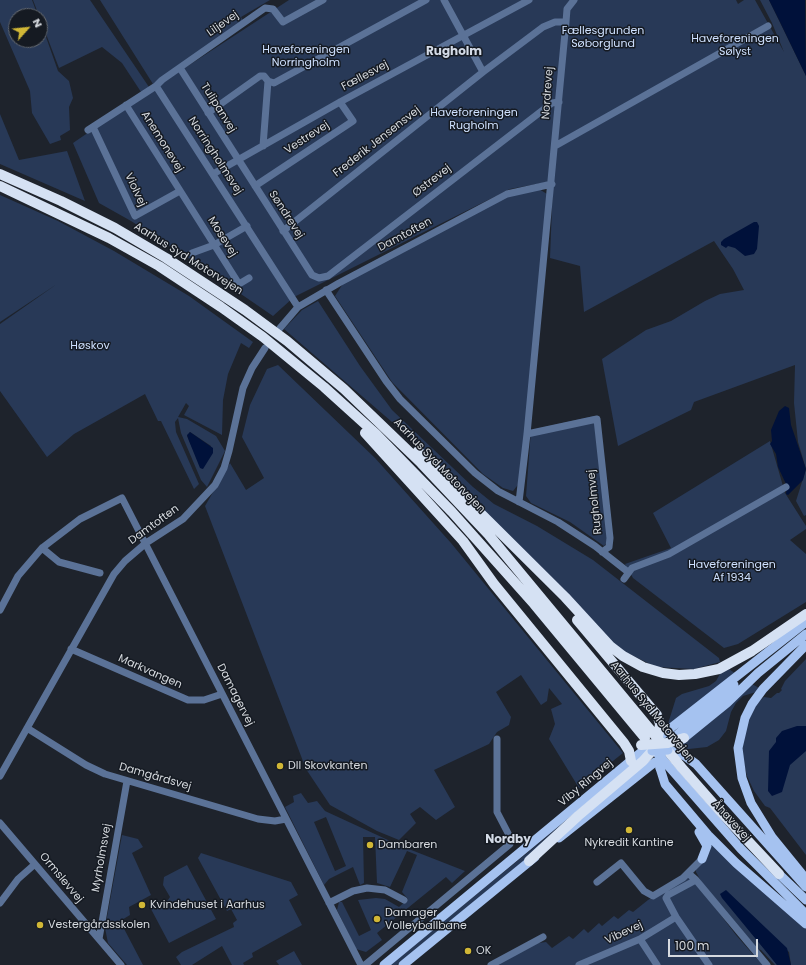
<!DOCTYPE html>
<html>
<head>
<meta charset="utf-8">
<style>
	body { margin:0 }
	#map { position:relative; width:806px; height:965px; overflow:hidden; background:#1e232c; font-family:Poppins,sans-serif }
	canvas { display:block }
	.north { position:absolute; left:8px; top:8px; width:40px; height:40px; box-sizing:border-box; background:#151a22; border:1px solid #62676e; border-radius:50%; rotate:63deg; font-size:11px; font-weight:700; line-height:16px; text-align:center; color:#d6dadf }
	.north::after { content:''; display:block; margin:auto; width:14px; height:18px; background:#d1b736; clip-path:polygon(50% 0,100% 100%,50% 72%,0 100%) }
	.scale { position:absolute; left:668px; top:939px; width:90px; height:18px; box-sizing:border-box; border:2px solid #d6dadf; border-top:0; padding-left:5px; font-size:12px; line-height:14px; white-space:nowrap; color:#d6dadf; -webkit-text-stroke:3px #151a22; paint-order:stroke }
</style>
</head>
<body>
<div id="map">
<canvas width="806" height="965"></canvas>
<div class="north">N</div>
<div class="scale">100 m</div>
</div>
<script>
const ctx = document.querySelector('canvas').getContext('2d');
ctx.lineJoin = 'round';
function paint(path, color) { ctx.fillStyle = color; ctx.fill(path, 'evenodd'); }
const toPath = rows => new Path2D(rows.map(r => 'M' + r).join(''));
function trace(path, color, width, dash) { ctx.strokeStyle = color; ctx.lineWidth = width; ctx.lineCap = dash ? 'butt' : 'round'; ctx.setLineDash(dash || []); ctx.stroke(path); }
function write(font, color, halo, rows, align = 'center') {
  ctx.font = font + ' Poppins,sans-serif'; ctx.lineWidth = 3; ctx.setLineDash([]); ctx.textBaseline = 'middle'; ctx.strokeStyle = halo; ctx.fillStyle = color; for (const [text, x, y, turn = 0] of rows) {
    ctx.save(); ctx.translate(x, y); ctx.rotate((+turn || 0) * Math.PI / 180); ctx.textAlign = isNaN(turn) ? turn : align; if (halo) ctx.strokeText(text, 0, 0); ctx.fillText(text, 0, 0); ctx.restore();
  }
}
paint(toPath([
	[0,0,32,0,38,16,16,16,16,40,40,40,40,20,58,71,69,81,73,98,69,107,70,130,60,136,61,140,50,144,32,113,30,91,0,22],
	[33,0,90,0,151,90,289,0,736,0,738,4,744,0,755,0,784,52,772,23,760,0,769,0,806,76,806,515,804,516,796,501,806,469,798,442,794,403,795,365,694,402,691,410,618,446,602,359,646,330,671,321,705,301,720,294,744,290,733,269,714,241,584,312,580,266,550,258,553,181,510,189,294,297,273,316,184,255,131,221,99,203,73,143,143,95,122,63,102,47,59,68],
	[100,0,270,0,241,17,243,21,153,84],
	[0,114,19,160,67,151,85,201,0,164],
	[539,189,547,194,521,481,513,491,503,488,483,474,392,382,335,296,344,282,509,195],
	[0,195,58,221,114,251,189,296,253,342,249,348,241,343,228,374,223,400,222,435,184,415,189,406,186,403,178,417,187,419,216,436,225,451,207,487,201,480,181,433,178,418,175,422,176,432,199,484,194,489,161,421,158,421,145,394,74,434,47,457,0,391,0,324,57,284,0,322],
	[190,432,211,446,202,469,187,436],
	[318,301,360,366,392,410,473,487,494,504,537,526,593,560,719,658,720,662,694,669,656,667,619,649,517,544,406,434,284,329,302,310],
	[278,365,375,458,451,543,623,753,579,788,549,739,555,724,551,709,562,704,549,688,547,701,541,705,521,675,496,692,511,717,509,725,497,732,489,744,434,770,455,807,436,820,420,807,410,814,416,823,399,840,377,831,330,805,306,769,205,506,230,463,246,490,264,478,242,437,250,405,267,369],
	[594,416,608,541,604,546,570,522,531,503,526,496,531,430],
	[770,441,785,493,806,526,806,529,790,540,806,554,806,602,738,644,724,648,633,578,625,564,671,548,653,513],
	[806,659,806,855,770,808,765,806,754,791,747,776,741,752,745,727,754,706,764,697,771,698,777,693,779,693,782,690,781,689,785,681],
	[729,669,736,674,667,727,676,698,682,694,709,686,716,681,721,672],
	[752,684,759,688,756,692,743,696,736,703,731,712,726,731,719,740,707,747,680,750,678,747],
	[301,793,308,803,317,801,325,811,401,846,465,871,452,883,446,877,414,903,377,933,382,940,366,952,356,949,337,910,339,902,342,902,359,936,371,930,358,900,376,898,385,899,399,907,408,899,402,892,417,855,407,851,390,887,377,883,375,837,363,837,364,883,360,885,353,867,329,879,324,885,285,807,294,802,293,796],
	[326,817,346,866,335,871,314,822],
	[593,796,520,864,397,965,390,965,543,840],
	[122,835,138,839,143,847,132,853,151,895,129,907,130,915,120,921,143,965,127,965,108,943,105,928],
	[711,843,806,927,806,965,791,965,789,952,721,894,777,965,775,965,761,950,756,948,702,883,696,872,696,869,710,851],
	[201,853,291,882,298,895,289,900,302,925,252,953,253,957,243,963,244,965,232,965,222,946,192,965,181,965,176,957,182,952,234,927,233,923,237,920,231,909,227,911,198,858],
	[187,865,216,919,169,943,151,909,168,900,170,897,163,885,164,877],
	[687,876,693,879,736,935,757,959,765,965,496,965,538,943,546,942,552,948,569,936,573,939,584,929,588,933,599,923,602,926,614,916,618,919,629,910,633,912,648,900],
	[294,951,302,965,279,965,276,961]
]), '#283957');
paint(toPath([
	[769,0,805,0,806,76,779,20],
	[754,222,757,222,759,226,757,249,754,254,745,256,735,248,728,246,726,248,721,245,721,242,724,239],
	[785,406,789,408,791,425,806,469,803,480,788,495,786,494,787,486,778,467,776,454,770,444,772,441,771,430,779,411],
	[190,432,213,448,213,453,203,469,200,468,189,441,187,435],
	[797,726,806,726,806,751,790,765,782,792,772,796,768,791,769,751,776,742,776,738,782,731],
	[726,890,787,948,791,965,777,965,769,955,722,898,720,894]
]), '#00113a');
trace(toPath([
	[444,0,483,72],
	[180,68,312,275,319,278,328,276,552,103,559,102],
	[268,81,274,83,426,0],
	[156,86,298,307],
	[126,105,239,284,249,278],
	[208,113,260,76,264,76,268,81,263,146],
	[93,127,135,216,180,191],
	[88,130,156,86,162,80,265,8,273,9,283,22,323,0],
	[555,146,768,26],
	[213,174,340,102,529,0],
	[255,186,353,121,340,102],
	[283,231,483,72,543,27,555,22,566,22],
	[192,253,214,245,247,226],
	[326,290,386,381,400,399,475,473,498,491,558,522,595,546,628,572],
	[280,328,298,307,339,283,507,194,552,184],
	[527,434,597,419,610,538,609,547,602,552],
	[519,502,527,434,566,22,567,9,574,0],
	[42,548,59,562,100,573],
	[624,579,632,568,669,554,786,487],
	[0,610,18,576,42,548,80,519,122,498,361,965],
	[71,649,188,700,204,700,222,694],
	[27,728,86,765,105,774,258,819,275,821,286,819],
	[0,776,114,574,125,561,146,543,183,519,215,485,224,468,229,451,243,388,252,368,265,348],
	[0,823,121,965],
	[688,873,696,880,767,965],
	[696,880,668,895,666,898,676,917,709,965],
	[597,882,621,863,644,891,653,896,683,878,702,859],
	[0,903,18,879,35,864],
	[329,903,353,891,367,888,385,890,404,900],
	[99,939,127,781],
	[640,939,657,965],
	[365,965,510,844,510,837,497,812,497,739],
	[491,965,543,937],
	[579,965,640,939,676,917]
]), '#5b7297', 7);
trace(toPath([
	[806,645,763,689,752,704,745,718,738,748,742,778,751,803,772,837,806,879],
	[658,738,806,622],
	[679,742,727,703,758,673,806,634],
	[668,743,734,685],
	[669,750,685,756,696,764,806,887],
	[657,753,741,849,806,914],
	[660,768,665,784,708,835,736,863,806,924],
	[699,832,707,846,702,859],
	[559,838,655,762],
	[779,874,806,900],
	[384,965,645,749],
	[403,965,535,857]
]), '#a5c2f0', 9);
trace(toPath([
	[0,174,61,201,115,228,166,258,245,310,287,341,344,389,421,463,488,534,682,768,719,810,779,874],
	[0,186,109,238,159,266,221,307,263,337,324,387,376,434,452,512,534,604,645,738],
	[365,433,463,541,494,584,624,743,629,751,631,761],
	[418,451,565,597,610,646,623,656,643,667,663,673,679,675,695,674,719,669,752,651,806,614],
	[577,620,657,715,660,724,658,738],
	[668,743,684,738],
	[529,861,578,816,643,761,652,751]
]), '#d5e1f3', 10);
trace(toPath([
	[652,751,668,750],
	[660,768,661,754,668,743]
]), '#a5c2f0', 9);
trace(toPath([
	[641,745,668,743]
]), '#d5e1f3', 10);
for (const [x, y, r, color] of [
	[280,766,4,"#d1b736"],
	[629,830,4,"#d1b736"],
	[370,845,4,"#d1b736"],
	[142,905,4,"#d1b736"],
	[377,919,4,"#d1b736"],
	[40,925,4,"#d1b736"],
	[468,951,4,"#d1b736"]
]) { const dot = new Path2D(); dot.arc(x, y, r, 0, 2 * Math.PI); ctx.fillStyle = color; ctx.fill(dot); trace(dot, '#151a22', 1.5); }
write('11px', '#d6dadf', '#151a22', [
	["Liljevej",223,24,-35],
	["Fællesvej",365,76,-28],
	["Nordrevej",548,93,-86],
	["Tulipanvej",218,108,58],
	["Vestrevej",307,138,-33],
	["Anemonevej",162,142,58],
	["Frederik Jensensvej",377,142,-38],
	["Norringholmsvej",215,156,57],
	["Østrevej",432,181,-38],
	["Violvej",135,190,65],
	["Søndrevej",286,215,57],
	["Damtoften",405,235,-28],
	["Mosevej",222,237,58],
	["Aarhus Syd Motorvejen",188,259,32],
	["Aarhus Syd Motorvejen",439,466,46],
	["Rugholmvej",595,502,-96],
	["Damtoften",154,525,-36],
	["Markvangen",150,672,24],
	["Damagervej",235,695,63],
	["Aarhus Syd Motorvejen",652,712,51],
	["Damgårdsvej",155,777,16],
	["Viby Ringvej",586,783,-40],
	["Åhavevej",731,821,48],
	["Myrholmsvej",102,858,-80],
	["Ormslevvej",61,878,50],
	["Vibevej",624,933,-25]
]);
write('11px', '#cee0fe', '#151a22', [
	["Fællesgrunden",603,31],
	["Søborglund",603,44],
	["Haveforeningen",735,39],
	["Sølyst",735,52],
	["Haveforeningen",306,50],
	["Norringholm",306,63],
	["Haveforeningen",474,113],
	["Rugholm",474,126],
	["Høskov",90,346],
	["Haveforeningen",732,565],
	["Af 1934",732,578]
]);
write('11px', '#d6dadf', '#151a22', [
	["DII Skovkanten",288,766],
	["Nykredit Kantine",629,843,"center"],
	["Dambaren",378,845],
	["Kvindehuset i Aarhus",150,905],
	["Damager",385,913],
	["Volleyballbane",385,926],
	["Vestergårdsskolen",48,925],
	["OK",476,951]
], 'left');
write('bold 12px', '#d4dbe7', '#151a22', [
	["Rugholm",454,52],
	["Nordby",508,840]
]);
</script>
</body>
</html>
